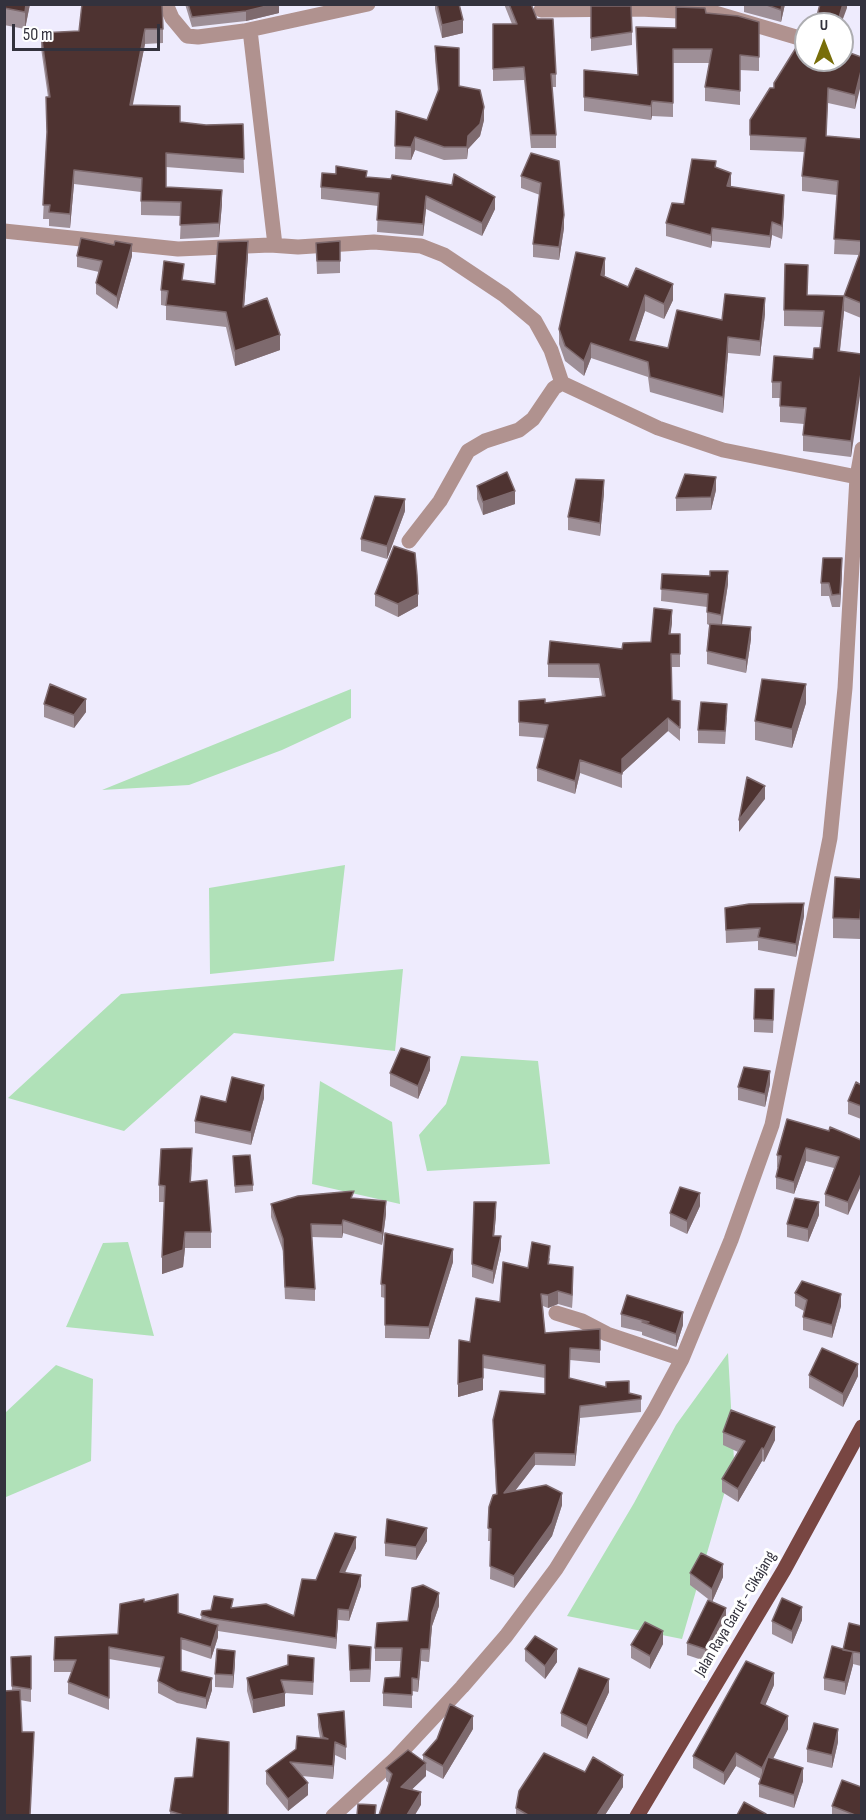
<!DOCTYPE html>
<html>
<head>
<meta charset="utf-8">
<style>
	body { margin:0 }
	#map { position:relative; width:866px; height:1820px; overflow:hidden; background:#eeebfd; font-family:"Sofia Sans Condensed",sans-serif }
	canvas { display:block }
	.frame { position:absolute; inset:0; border:6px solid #33323d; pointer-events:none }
	.north { position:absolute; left:794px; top:12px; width:60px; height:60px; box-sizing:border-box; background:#fff; border:2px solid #adadb1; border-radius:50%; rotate:0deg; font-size:16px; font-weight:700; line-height:24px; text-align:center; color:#33323d }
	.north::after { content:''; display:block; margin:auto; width:21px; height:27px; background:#786e0a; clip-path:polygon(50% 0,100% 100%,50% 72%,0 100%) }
	.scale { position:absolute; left:12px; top:24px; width:148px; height:27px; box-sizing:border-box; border:3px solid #33323d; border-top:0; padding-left:8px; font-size:18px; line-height:21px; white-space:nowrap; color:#33323d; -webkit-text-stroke:4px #fff; paint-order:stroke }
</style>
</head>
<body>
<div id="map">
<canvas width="866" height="1820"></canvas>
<div class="frame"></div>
<div class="north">U</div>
<div class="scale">50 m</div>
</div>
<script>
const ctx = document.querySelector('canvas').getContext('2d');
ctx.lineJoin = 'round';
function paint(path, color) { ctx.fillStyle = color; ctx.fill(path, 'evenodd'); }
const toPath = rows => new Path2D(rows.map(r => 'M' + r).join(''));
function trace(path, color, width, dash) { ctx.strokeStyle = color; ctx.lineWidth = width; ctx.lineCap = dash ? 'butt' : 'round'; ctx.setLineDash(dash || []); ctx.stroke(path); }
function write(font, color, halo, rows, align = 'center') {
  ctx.font = font + ' "Sofia Sans Condensed",sans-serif'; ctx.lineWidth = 6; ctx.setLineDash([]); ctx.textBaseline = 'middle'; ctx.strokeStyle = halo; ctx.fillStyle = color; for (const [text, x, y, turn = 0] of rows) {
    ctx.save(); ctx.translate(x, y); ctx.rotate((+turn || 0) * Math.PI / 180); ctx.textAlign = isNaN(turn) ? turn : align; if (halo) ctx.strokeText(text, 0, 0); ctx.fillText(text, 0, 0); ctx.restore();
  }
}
paint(toPath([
	[351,689,351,718,282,750,189,785,102,790],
	[345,865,334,961,210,974,209,888],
	[403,969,395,1051,234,1033,124,1131,8,1098,121,994],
	[461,1056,538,1061,550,1164,427,1171,419,1135,446,1104],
	[320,1081,392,1122,400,1204,312,1184],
	[128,1242,154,1336,66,1327,103,1243],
	[728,1353,734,1460,682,1639,567,1616,634,1503,676,1425],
	[56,1365,93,1379,91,1461,6,1497,5,1413]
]), '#b0e1b8');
trace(toPath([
	[166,4,172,18,187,36,198,37,244,31,368,4],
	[541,10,640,9,715,13,806,40],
	[250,30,275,245],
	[4,231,178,249,270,245,298,247,374,242,421,246,444,255,504,295,535,321,551,350,562,383,554,388,533,419,519,430,485,441,468,451,440,501,409,541],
	[562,383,658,428,723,450,857,477],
	[556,1313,582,1321,607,1334,682,1359],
	[333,1816,394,1760,462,1687,506,1636,556,1569,654,1411,682,1359,731,1240,772,1125,830,838,845,688,857,477,862,449]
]), '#b0928f', 15);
trace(toPath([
	[637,1816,784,1570,862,1427]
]), '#784642', 15);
paint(toPath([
	[4,4,30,4,25,29,4,25],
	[185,4,279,4,279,13,246,21,192,27],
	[435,4,459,4,463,33,442,38,435,9],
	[504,4,531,4,556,74,556,87,552,87,556,135,556,148,531,148,524,80,493,81,493,24,512,24],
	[744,4,785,4,781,22,744,12],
	[163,7,163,43,145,44,132,105,180,122,206,125,243,124,244,173,166,167,166,187,222,204,219,237,180,239,181,216,141,215,141,192,74,184,70,228,49,226,49,219,43,219,47,137,46,97,48,97,41,48,41,33,79,31],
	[706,13,759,22,759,71,740,70,740,105,705,101,705,87,710,63,673,63,673,117,652,116,651,120,584,111,584,70,637,75,676,28],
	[632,32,632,45,591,51,591,38],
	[435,46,459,86,484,120,480,136,468,149,467,159,444,160,415,150,411,160,395,159,396,111,427,120,438,92,435,59],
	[861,57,855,109,828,103,826,136,861,139,861,318,844,311,844,296,859,255,834,254,837,195,802,191,802,176,805,152,750,150,750,120,774,88,806,60],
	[531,153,564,228,559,260,533,257,533,244,540,195,521,188,521,176],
	[716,167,731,186,784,208,782,239,772,235,770,248,712,241,711,248,666,236,666,223],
	[336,174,367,177,495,209,482,236,426,209,423,236,377,232,378,206,321,199,321,187],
	[340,241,340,273,317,274,316,243],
	[77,256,132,256,117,309,96,294,96,283,99,272,77,267],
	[248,256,244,306,280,350,235,366,226,327,166,320,166,306,161,305,161,290,183,281,215,284],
	[605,274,604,276,628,287,673,300,664,319,645,311,635,341,668,348,722,320,765,314,760,356,728,353,723,413,650,392,648,377,591,358,584,376,565,361,559,344,559,329],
	[807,295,844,312,840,351,861,354,851,457,803,451,803,435,804,424,780,422,780,398,772,398,772,382,813,359,820,348,822,327,784,326,784,310],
	[477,486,515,504,483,515,477,499],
	[716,490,711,510,676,511,676,498],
	[604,493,600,536,568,530,568,517],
	[405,511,387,559,361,551,361,539],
	[842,571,840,607,832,607,829,596,821,596,821,583],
	[662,574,728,584,722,625,751,639,746,673,707,664,707,651,709,625,707,624,707,607,661,601],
	[375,594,418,606,398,617,375,606],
	[672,623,670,634,680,634,680,667,671,667,672,700,680,701,680,741,668,731,622,773,622,788,580,773,575,794,537,781,537,768,545,738,519,736,519,701,545,703,602,696,599,678,548,677,548,664,651,642],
	[806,703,792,748,755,740,755,721],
	[44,704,86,712,74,728,44,717],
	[727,717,725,744,698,743,698,730],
	[861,879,861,924,860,939,833,938,833,918],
	[725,908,804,916,796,957,758,950,758,941,726,943],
	[774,1002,773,1033,754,1032,754,1019],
	[430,1070,418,1099,390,1086,390,1073],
	[770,1084,765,1107,738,1100,738,1087],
	[861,1085,861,1119,848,1114,848,1101],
	[264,1098,251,1145,195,1133,195,1121,226,1102],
	[787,1119,861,1140,848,1215,825,1206,825,1194,834,1168,806,1161,794,1194,776,1189,776,1177,778,1168,777,1167,777,1155],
	[233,1156,253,1185,253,1191,235,1193],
	[192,1164,191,1182,211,1232,211,1248,185,1248,183,1267,162,1274,164,1202,159,1202,159,1185],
	[354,1198,386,1214,382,1245,343,1233,342,1238,312,1237,315,1289,315,1301,285,1299,283,1251,271,1217,271,1204],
	[700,1206,687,1234,670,1226,670,1213],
	[496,1215,494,1236,501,1249,493,1284,472,1277,472,1264],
	[819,1215,808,1242,787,1237,787,1224],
	[550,1258,549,1264,573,1279,572,1308,558,1304,548,1308,543,1306,545,1333,600,1329,600,1363,570,1360,569,1378,641,1396,641,1412,580,1418,575,1466,535,1465,515,1491,562,1505,552,1536,514,1588,490,1579,491,1541,488,1541,489,1507,496,1494,493,1420,545,1394,545,1378,483,1368,483,1390,458,1397,470,1342,500,1302,528,1268],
	[453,1262,429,1339,385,1338,385,1298,381,1297,381,1284],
	[795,1293,841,1306,832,1338,803,1330,803,1317,804,1311,795,1306],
	[621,1314,683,1325,676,1347,642,1335,642,1332,621,1327],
	[809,1375,858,1376,843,1407,809,1388],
	[723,1432,775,1440,764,1462,762,1461,738,1502,722,1492,722,1479,738,1452,723,1445],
	[427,1541,416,1560,385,1556,385,1543],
	[356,1548,345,1573,361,1586,349,1621,338,1620,336,1649,218,1631,218,1637,211,1659,181,1649,181,1671,212,1690,206,1709,177,1703,158,1693,158,1681,162,1668,109,1659,109,1710,68,1694,68,1682,72,1672,54,1672,54,1660,118,1634,144,1602,201,1620,202,1611,233,1608,294,1616,316,1580],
	[690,1573,723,1577,712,1602,690,1585],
	[439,1606,432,1626,429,1662,421,1661,418,1692,412,1691,412,1708,383,1706,383,1693,400,1677,401,1661,375,1661,375,1648,408,1621],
	[726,1620,705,1661,687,1655,687,1643],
	[802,1620,792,1644,772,1634,772,1621],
	[861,1626,861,1666,853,1664,845,1695,824,1690,824,1678,843,1650],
	[663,1644,650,1669,631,1658,631,1645],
	[349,1645,371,1659,370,1682,350,1682],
	[525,1649,557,1662,545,1679,525,1661],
	[31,1656,31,1702,20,1700,22,1732,34,1745,30,1815,12,1691,11,1657],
	[235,1663,233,1688,215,1687,215,1674],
	[314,1671,313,1695,285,1693,285,1706,253,1713,247,1691,247,1678],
	[774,1685,765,1705,788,1729,773,1759,803,1781,794,1808,759,1797,759,1784,761,1779,736,1766,724,1785,693,1768,693,1756],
	[609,1692,587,1739,561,1726,561,1713],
	[318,1714,346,1747,346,1760,335,1755,333,1779,302,1776,308,1795,288,1811,266,1784,266,1771,320,1738,318,1727],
	[473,1729,443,1779,426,1770,426,1776,412,1789,421,1805,386,1781,386,1768,423,1761,423,1755],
	[838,1742,832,1768,807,1762,807,1749],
	[585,1772,623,1787,605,1815,515,1815,516,1814,516,1808],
	[193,1777,228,1815,170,1815,170,1811],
	[832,1806,861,1815,832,1815]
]), '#9e8f97');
paint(toPath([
	[26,4,30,4,25,29,25,12],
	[275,4,279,4,279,13,246,21,246,11],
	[782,4,785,4,781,22,781,10],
	[843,4,847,4,847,8,841,24,837,24],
	[463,20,463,33,442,38,442,25],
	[145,29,145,44,130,119,130,105],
	[861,71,861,85,855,109,855,95],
	[652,101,652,116,651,120,651,106],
	[484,107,484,120,480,136,468,149,467,159,467,147,468,136],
	[415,137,415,150,411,160,411,147],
	[74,170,74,184,70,228,70,214],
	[731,173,731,186,727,186],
	[222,190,222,204,219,237,219,223],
	[784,195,784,208,782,239,782,226],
	[426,196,426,209,423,236,423,224],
	[495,197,495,209,482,236,482,223],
	[564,215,564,228,559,260,559,247],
	[772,222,772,235,770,248,770,236],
	[712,228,712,241,711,248,711,235],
	[248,241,248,256,243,322,243,307],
	[132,244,132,256,117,309,117,297],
	[605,258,605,274,601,290,601,275],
	[673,284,673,300,664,319,664,304],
	[645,295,645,311,630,356,630,340],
	[844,296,844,312,838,367,838,351],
	[765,298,765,314,760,356,760,341],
	[280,335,280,350,235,366,235,351],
	[728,337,728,353,723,413,723,397],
	[591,343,591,358,584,376,584,361],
	[861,373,861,389,851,457,851,441],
	[716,477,716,490,711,510,711,497],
	[604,480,604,493,600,536,600,523],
	[515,491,515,504,483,515,483,502],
	[405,499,405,511,387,559,387,546],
	[842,558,842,571,840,607,840,594],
	[728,571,728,584,721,628,721,615],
	[418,594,418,606,398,617,398,604],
	[672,610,672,623,669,647,669,634],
	[751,627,751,639,746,673,746,660],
	[806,684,806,703,792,748,792,729],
	[86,699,86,712,74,728,74,715],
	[668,718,668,731,622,773,622,759],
	[580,760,580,773,575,794,575,781],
	[765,786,765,799,739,832,739,820],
	[804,903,804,916,796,957,796,944],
	[430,1057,430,1070,418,1099,418,1086],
	[770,1071,770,1084,765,1107,765,1094],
	[264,1085,264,1098,251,1145,251,1132],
	[806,1148,806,1161,794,1194,794,1182],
	[861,1174,861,1186,848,1215,848,1202],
	[700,1193,700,1206,687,1234,687,1221],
	[386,1201,386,1214,382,1245,382,1233],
	[496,1202,496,1215,493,1249,493,1236],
	[819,1202,819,1215,808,1242,808,1229],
	[343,1220,343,1233,342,1238,342,1225],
	[185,1232,185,1248,183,1267,162,1274,162,1257],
	[501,1236,501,1249,493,1284,493,1271],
	[453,1249,453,1262,429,1339,429,1327],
	[573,1267,573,1279,572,1308,572,1295],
	[558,1291,558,1304,548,1308,548,1295],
	[841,1294,841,1306,832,1338,832,1325],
	[683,1312,683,1325,676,1347,676,1334],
	[858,1364,858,1376,843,1407,843,1394],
	[483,1378,483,1390,458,1397,458,1384],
	[580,1406,580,1418,575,1466,575,1454],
	[775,1427,775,1440,764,1462,764,1449],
	[762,1448,762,1461,738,1502,738,1489],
	[535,1453,535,1465,504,1505,504,1493],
	[562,1493,562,1505,552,1536,514,1588,514,1576],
	[427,1528,427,1541,416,1560,416,1547],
	[356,1537,356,1548,340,1583,340,1572],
	[723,1564,723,1577,712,1602,712,1589],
	[361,1575,361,1586,349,1621,349,1610],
	[439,1593,439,1606,432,1626,429,1662,432,1613],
	[802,1607,802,1620,792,1644,792,1631],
	[726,1608,726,1620,705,1661,705,1649],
	[338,1609,338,1620,336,1649,336,1638],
	[218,1625,218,1637,211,1659,211,1647],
	[663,1631,663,1644,650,1669,650,1656],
	[371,1647,371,1659,370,1682,370,1669],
	[421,1649,421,1661,418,1692,418,1679],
	[557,1649,557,1662,545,1679,545,1666],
	[235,1651,235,1663,233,1688,233,1675],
	[853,1652,853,1665,845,1695,845,1682],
	[774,1673,774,1685,761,1715,761,1703],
	[212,1678,212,1690,206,1709,206,1698],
	[609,1679,609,1692,587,1739,587,1726],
	[285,1693,285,1706,253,1713,253,1700],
	[473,1716,473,1729,443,1779,443,1766],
	[788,1716,788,1729,762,1780,762,1768],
	[838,1729,838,1742,832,1768,832,1755],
	[335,1742,335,1755,333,1779,333,1766],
	[736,1753,736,1766,724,1785,724,1773],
	[426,1763,426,1776,401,1800,401,1787],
	[803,1768,803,1781,794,1808,794,1795],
	[623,1775,623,1787,605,1815,597,1815],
	[308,1783,308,1795,288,1811,288,1799],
	[421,1792,421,1805,415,1815,407,1815]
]), '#7e6a6e');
const building = toPath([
	[4,4,26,4,25,12,4,8,4,4],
	[82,4,162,4,163,29,145,29,130,105,180,106,180,122,206,125,243,124,244,159,166,153,166,187,222,190,219,223,180,225,181,202,141,201,142,178,74,170,70,214,49,212,50,205,43,205,47,132,46,97,50,97,41,33,79,31,82,4],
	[188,4,275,4,246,11,192,17,188,4],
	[437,4,459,4,463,20,442,25,437,4],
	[509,4,531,4,537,19,553,19,556,74,551,74,556,135,531,135,524,67,493,69,493,24,517,24,509,4],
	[764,4,782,4,781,10,764,4],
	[820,4,843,4,837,24,815,24,820,4],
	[591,6,631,6,632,32,591,38,591,6],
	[676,7,705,8,706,13,738,16,759,22,759,57,740,55,740,91,705,87,712,49,673,49,673,103,652,101,651,106,584,97,584,70,638,75,636,27,676,28,676,7],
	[804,35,806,35,806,60,842,60,842,50,861,57,861,71,855,95,828,88,826,136,861,139,861,241,834,239,838,181,802,176,806,138,750,135,750,120,770,88,774,88,774,83,804,35],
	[435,46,459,48,459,86,480,90,484,107,480,124,468,136,467,147,444,147,415,137,411,147,395,146,396,111,427,120,439,89,435,46],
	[531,153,559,161,564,215,559,247,533,244,541,183,521,176,531,153],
	[692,159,716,161,715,167,731,173,727,186,784,195,782,226,772,222,770,236,712,228,711,235,666,223,672,203,684,204,692,159],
	[336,166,367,171,366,177,391,179,392,175,452,185,454,174,495,197,482,223,426,196,423,224,377,220,379,193,321,187,322,173,336,174,336,166],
	[81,238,114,245,115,241,132,244,117,297,96,283,102,261,77,256,81,238],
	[248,241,243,307,267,298,280,335,235,351,226,312,166,305,168,291,161,290,164,261,184,264,182,280,215,284,218,242,248,241],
	[340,241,340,261,317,261,316,243,340,241],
	[861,250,861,303,844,296,861,250],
	[576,252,605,258,601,275,628,287,636,268,673,284,664,304,645,295,630,340,668,348,677,310,722,320,725,294,765,298,760,341,728,337,723,397,650,377,648,362,591,343,584,361,565,346,559,329,576,252],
	[785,264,808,265,807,295,844,296,838,351,861,354,861,373,851,441,803,435,806,408,780,406,781,382,772,382,774,356,813,359,814,348,820,348,824,311,784,310,785,264],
	[507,472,515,491,483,502,477,486,507,472],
	[685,474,716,477,711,497,676,498,685,474],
	[576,479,604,480,600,523,568,517,576,479],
	[375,496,405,499,387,546,361,539,375,496],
	[394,546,415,553,417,575,418,594,398,604,375,594,394,546],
	[823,558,842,558,840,594,832,595,829,583,821,583,823,558],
	[710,571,728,571,721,615,707,612,708,594,661,589,662,574,710,576,710,571],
	[654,608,672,610,669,634,680,634,680,654,671,654,672,700,680,701,680,728,668,718,622,759,622,774,580,760,575,781,537,768,548,725,519,722,519,701,545,699,545,703,605,696,599,664,548,664,550,641,622,649,623,643,651,642,654,608],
	[710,624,751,627,746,660,707,651,710,624],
	[762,679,806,684,792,729,755,721,762,679],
	[50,684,86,699,74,715,44,704,50,684],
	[701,702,727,704,725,731,698,730,701,702],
	[747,777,765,786,739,820,747,777],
	[835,877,861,879,861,904,860,919,833,918,835,877],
	[804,903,796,944,758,937,760,928,726,930,725,908,749,904,804,903],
	[755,989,774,989,773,1020,754,1019,755,989],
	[401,1048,430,1057,418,1086,390,1073,401,1048],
	[744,1067,770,1071,765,1094,738,1087,744,1067],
	[232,1077,264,1085,251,1132,195,1121,201,1096,226,1102,232,1077],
	[856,1082,861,1085,861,1106,848,1101,856,1082],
	[787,1119,829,1131,830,1127,861,1140,861,1174,848,1202,825,1194,839,1157,806,1148,794,1182,776,1177,781,1156,777,1155,787,1119],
	[192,1148,190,1182,207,1180,211,1232,185,1232,183,1250,162,1257,165,1186,159,1185,161,1149,192,1148],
	[250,1155,253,1185,235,1186,233,1156,250,1155],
	[680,1187,700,1193,687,1221,670,1213,680,1187],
	[354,1191,351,1198,386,1201,382,1233,343,1220,342,1225,311,1224,315,1289,285,1287,283,1239,271,1204,298,1196,354,1191],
	[795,1198,819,1202,808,1229,787,1224,795,1198],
	[474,1202,496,1202,493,1236,501,1236,493,1271,472,1264,474,1202],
	[385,1233,453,1249,429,1327,385,1325,385,1285,381,1284,385,1233],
	[532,1242,550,1246,548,1264,573,1267,572,1295,558,1291,548,1295,541,1294,545,1333,600,1329,600,1350,570,1348,569,1378,606,1387,606,1382,629,1381,629,1393,641,1396,641,1399,580,1406,575,1454,535,1453,504,1493,546,1485,562,1493,552,1523,514,1576,490,1566,491,1529,488,1528,489,1507,493,1495,497,1494,493,1420,500,1391,545,1394,545,1365,483,1355,483,1378,458,1384,459,1340,470,1342,476,1298,500,1302,503,1262,528,1268,532,1242],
	[802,1281,841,1294,832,1325,803,1317,807,1300,795,1293,802,1281],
	[627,1295,683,1312,676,1334,642,1322,649,1322,621,1314,627,1295],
	[822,1348,858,1364,843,1394,809,1375,822,1348],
	[731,1410,775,1427,764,1449,762,1448,738,1489,722,1479,745,1441,723,1432,731,1410],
	[387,1519,427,1528,416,1547,385,1543,387,1519],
	[335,1533,356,1537,340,1572,361,1575,349,1610,338,1609,336,1638,210,1618,201,1615,202,1611,211,1610,214,1596,233,1599,231,1608,266,1604,294,1616,302,1579,316,1580,335,1533],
	[701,1553,723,1564,712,1589,690,1573,701,1553],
	[423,1585,439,1593,432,1613,429,1649,421,1649,418,1679,412,1678,412,1695,383,1693,385,1678,400,1677,402,1648,375,1648,377,1623,408,1621,412,1588,423,1585],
	[178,1594,178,1613,218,1625,211,1647,181,1638,181,1671,212,1678,206,1698,177,1691,158,1681,164,1657,109,1647,109,1698,68,1682,76,1660,54,1660,55,1637,118,1634,120,1604,144,1599,144,1602,178,1594],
	[782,1598,802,1607,792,1631,772,1621,782,1598],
	[708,1600,726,1608,705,1649,687,1643,708,1600],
	[645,1622,663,1631,650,1656,631,1645,645,1622],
	[849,1623,861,1626,861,1653,843,1650,849,1623],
	[535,1636,557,1649,545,1666,525,1649,535,1636],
	[349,1645,371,1647,370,1669,350,1670,349,1645],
	[832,1646,853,1652,845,1682,824,1678,832,1646],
	[217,1649,235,1651,233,1675,215,1674,217,1649],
	[288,1655,314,1658,313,1682,281,1680,285,1693,253,1700,247,1678,288,1665,288,1655],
	[31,1656,31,1689,12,1686,11,1657,31,1656],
	[746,1661,774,1673,761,1703,788,1716,762,1768,736,1753,724,1773,693,1756,746,1661],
	[579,1668,609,1679,587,1726,561,1713,579,1668],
	[20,1690,22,1732,34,1732,30,1815,4,1815,4,1691,20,1690],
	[450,1704,473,1716,443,1766,423,1755,437,1739,450,1704],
	[344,1711,346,1747,335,1742,333,1766,290,1762,308,1783,288,1799,266,1771,296,1749,297,1736,328,1739,323,1737,318,1714,344,1711],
	[814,1723,838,1729,832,1755,807,1749,814,1723],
	[197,1738,229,1742,228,1815,183,1815,170,1811,175,1778,193,1777,197,1738],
	[408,1750,426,1763,401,1787,421,1792,407,1815,379,1815,392,1774,386,1768,408,1750],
	[544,1753,585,1772,593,1757,623,1775,597,1815,528,1815,516,1808,519,1791,544,1753],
	[768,1757,803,1768,794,1795,759,1784,768,1757],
	[842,1780,861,1787,861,1815,855,1815,832,1806,842,1780],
	[744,1802,766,1814,765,1815,737,1815,744,1802],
	[358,1804,376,1805,375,1815,357,1815,358,1804]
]);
paint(building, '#4e3331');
trace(building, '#7e6a6e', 1.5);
write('16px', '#33323d', '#fff', [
	["Jalan Raya Garut - Cikajang",736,1614,-59]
]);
</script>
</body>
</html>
